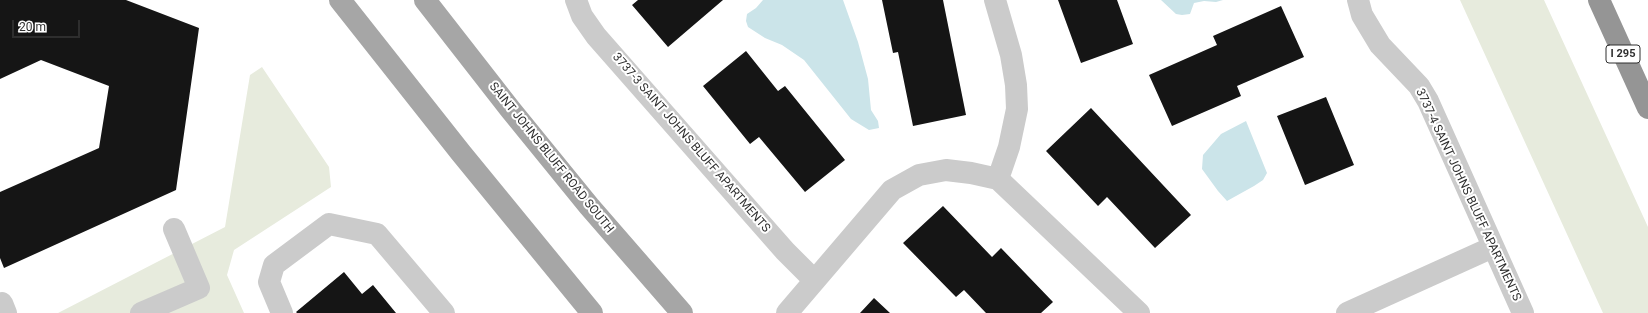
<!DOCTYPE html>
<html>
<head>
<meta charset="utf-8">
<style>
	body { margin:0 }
	#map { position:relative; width:1648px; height:313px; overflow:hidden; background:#fff; font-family:Roboto,sans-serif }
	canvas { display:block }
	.scale { position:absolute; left:12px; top:20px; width:68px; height:18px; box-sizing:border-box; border:2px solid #2e2e2e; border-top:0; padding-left:5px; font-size:12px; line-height:14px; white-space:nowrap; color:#2e2e2e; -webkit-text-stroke:3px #fff; paint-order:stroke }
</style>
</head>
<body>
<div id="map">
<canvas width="1648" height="313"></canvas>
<div class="scale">20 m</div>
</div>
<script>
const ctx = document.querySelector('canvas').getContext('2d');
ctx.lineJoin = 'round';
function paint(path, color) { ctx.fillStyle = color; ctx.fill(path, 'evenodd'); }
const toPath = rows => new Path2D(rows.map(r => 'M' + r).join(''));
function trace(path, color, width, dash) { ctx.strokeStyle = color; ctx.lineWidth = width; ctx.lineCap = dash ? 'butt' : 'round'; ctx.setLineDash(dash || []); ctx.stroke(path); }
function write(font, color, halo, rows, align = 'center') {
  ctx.font = font + ' Roboto,sans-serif'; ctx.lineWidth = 4; ctx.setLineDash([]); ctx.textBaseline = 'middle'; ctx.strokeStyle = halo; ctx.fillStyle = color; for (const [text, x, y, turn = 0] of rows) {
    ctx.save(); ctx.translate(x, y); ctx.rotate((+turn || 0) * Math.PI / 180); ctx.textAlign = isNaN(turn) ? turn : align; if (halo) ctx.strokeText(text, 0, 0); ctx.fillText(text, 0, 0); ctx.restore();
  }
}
paint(toPath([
	[1460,0,1544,0,1648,227,1648,313,1603,313],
	[262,67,329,167,331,187,234,250,227,275,244,313,58,313,225,227,250,75]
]), '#e7ebdd');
paint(toPath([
	[763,0,843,0,858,42,868,79,871,110,878,121,879,128,869,130,851,119,804,60,782,45,765,38,748,27,746,21,747,14,756,8],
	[1161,0,1223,0,1216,2,1204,1,1194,3,1190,14,1182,15,1176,14],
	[1246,121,1267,173,1263,180,1254,186,1227,201,1218,191,1202,169,1203,155,1221,134]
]), '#cbe4e9');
paint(toPath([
	[0,0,126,0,199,28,176,190,4,268,0,258,0,192,99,148,109,86,41,60,0,79],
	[638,0,723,0,668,47,632,5],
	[882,0,943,0,966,115,913,126,898,52,893,53],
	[1058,0,1117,0,1133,44,1081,63],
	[1281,6,1304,57,1237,86,1241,96,1172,126,1149,75,1217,45,1213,36],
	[746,51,778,91,785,86,845,160,805,192,759,137,750,144,703,86],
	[1326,97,1354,165,1305,185,1277,116],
	[1091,108,1191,215,1155,248,1107,197,1098,206,1046,151],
	[943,206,992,257,1001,248,1053,302,1041,313,986,313,964,290,956,297,903,243],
	[344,272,362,294,373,285,396,313,297,313,296,312],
	[874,298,890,313,860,313]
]), '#151515');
trace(toPath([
	[576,0,582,16,596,36,785,251,814,280],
	[995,0,1011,55,1016,85,1017,109,1009,147,998,179],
	[1358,0,1362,15,1380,45,1419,86,1428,101,1523,313],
	[2,303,6,313],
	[141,313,199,288,174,229],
	[282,313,269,282,274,265,329,224,377,234,444,313],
	[787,313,892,190,919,175,946,170,971,173,998,179,1139,313],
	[1347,313,1493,247]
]), '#cbcbcb', 22);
trace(toPath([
	[340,0,461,153,592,313],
	[425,0,510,109,589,206,682,313]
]), '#a6a6a6', 22);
trace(toPath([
	[1599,0,1648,108]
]), '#959595', 22);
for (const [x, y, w] of [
	[1623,54,34]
]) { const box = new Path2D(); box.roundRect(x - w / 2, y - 9, w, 18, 3); ctx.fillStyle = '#fff'; ctx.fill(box); trace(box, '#2e2e2e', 1); }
write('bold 11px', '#2e2e2e', null, [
	["I 295",1623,54]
]);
write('12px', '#2e2e2e', '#fff', [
	["3737-3 SAINT JOHNS BLUFF APARTMENTS",691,143,49],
	["SAINT JOHNS BLUFF ROAD SOUTH",551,158,51],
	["3737-4 SAINT JOHNS BLUFF APARTMENTS",1468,195,65]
]);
</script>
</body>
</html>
